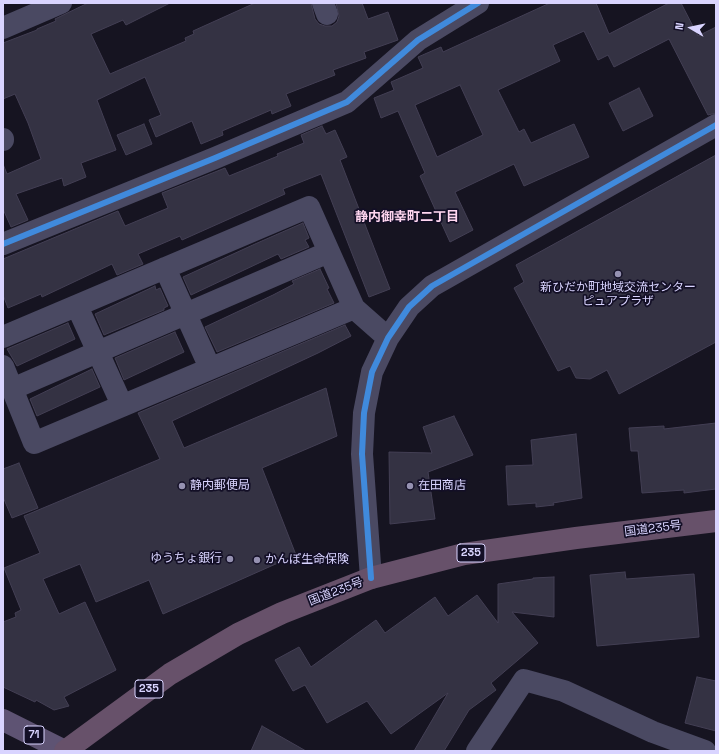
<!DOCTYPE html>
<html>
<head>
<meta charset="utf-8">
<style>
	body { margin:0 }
	#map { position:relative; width:719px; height:754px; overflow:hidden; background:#161421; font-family:"Space Grotesk",sans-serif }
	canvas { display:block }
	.frame { position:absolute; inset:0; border:4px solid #d9d4ff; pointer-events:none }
	.north { position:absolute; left:671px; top:8px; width:40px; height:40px; -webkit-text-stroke:3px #130f26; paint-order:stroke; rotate:279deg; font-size:11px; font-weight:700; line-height:16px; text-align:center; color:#d9d4ff }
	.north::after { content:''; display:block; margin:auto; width:14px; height:18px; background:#d9d4ff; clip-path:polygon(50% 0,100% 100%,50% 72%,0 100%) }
</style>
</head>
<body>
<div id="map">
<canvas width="719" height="754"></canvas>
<div class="frame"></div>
<div class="north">N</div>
</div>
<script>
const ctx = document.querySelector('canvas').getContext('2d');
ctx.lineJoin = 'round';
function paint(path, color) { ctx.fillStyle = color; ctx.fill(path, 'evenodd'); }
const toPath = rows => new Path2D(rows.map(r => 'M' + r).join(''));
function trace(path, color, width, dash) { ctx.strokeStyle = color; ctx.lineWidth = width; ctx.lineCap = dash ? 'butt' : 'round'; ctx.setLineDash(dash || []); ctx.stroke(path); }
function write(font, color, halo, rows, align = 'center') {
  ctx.font = font + ' "Space Grotesk","Noto Sans JP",sans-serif'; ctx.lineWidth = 3.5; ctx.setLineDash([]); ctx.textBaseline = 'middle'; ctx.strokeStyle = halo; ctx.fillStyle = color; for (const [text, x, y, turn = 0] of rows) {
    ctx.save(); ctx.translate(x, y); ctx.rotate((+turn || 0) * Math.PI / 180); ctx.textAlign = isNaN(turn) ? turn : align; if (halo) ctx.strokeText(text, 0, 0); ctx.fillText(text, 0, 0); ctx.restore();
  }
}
const building = toPath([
	[88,3,170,3,126,25,123,20,91,34,110,74,186,41,185,38,194,34,193,31,255,3,311,3,315,19,319,24,325,26,332,26,337,22,339,16,336,3,362,3,368,19,388,12,398,40,364,52,366,58,333,70,335,75,286,94,291,106,272,114,271,110,222,131,223,135,201,144,192,121,156,137,149,120,161,115,145,77,97,100,116,150,81,163,86,177,64,186,62,178,16,194,28,220,11,227,3,209,3,164,7,174,41,159,28,123,15,94,3,99,3,43,37,30,37,29,56,21,55,19,88,3],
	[550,3,596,3,609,34,669,3,681,3,698,36,716,27,716,113,708,115,669,39,614,67,608,55,598,60,584,31,553,45,560,61,498,90,519,132,524,129,531,143,574,124,589,157,524,186,514,164,455,192,473,230,450,242,420,176,425,173,398,111,381,118,374,98,394,90,391,82,423,68,418,57,441,47,443,52,550,3],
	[460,85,483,135,437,157,415,105,460,85],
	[639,88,653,116,623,131,609,103,639,88],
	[144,124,152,144,126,155,117,135,144,124],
	[322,126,326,134,335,130,347,157,340,160,390,289,369,297,321,174,283,189,285,194,182,240,180,236,138,254,143,264,117,275,112,264,42,297,41,294,8,308,3,295,3,259,118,211,125,226,168,208,162,193,225,168,229,176,278,156,277,154,304,143,301,135,322,126],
	[716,155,716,342,619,394,607,370,590,379,576,378,570,366,558,371,514,288,524,282,516,265,716,155],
	[303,223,309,238,305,240,309,247,281,259,278,254,191,295,183,277,255,244,303,223],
	[320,269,329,288,327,289,334,303,217,352,205,327,273,295,294,284,292,281,320,269],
	[155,286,156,290,160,288,168,306,164,308,164,310,104,335,95,314,155,286],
	[68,323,75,339,17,366,7,349,68,323],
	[345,325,351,336,318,353,172,421,184,448,326,388,337,436,262,468,296,555,163,614,149,580,96,602,80,564,43,579,59,614,85,602,116,670,64,697,69,706,54,710,36,700,35,702,3,687,3,622,16,617,15,613,21,610,4,568,40,553,24,516,160,459,138,413,345,325],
	[175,332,184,352,124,380,115,358,175,332],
	[92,369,100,387,37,416,30,399,92,369],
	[454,416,473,455,428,472,435,519,390,524,389,452,432,453,423,427,454,416],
	[716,423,716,489,684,493,684,490,642,493,638,451,631,451,629,428,664,426,664,429,716,423],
	[576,434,582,498,553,503,554,505,536,507,536,503,508,505,506,466,533,465,531,440,576,434],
	[19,463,38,508,12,518,3,497,3,469,19,463],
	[625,572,626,579,694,574,699,637,597,646,590,575,625,572],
	[554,577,554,617,512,612,538,643,491,683,496,690,469,710,444,751,414,751,448,693,391,734,367,701,327,723,305,685,293,691,275,660,299,647,311,667,376,620,385,633,435,597,448,616,477,595,498,623,498,584,533,579,533,578,554,577],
	[697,677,716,681,716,731,685,723,697,677],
	[262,726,306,751,251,751,262,726]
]);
paint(building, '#343243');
trace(building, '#433f54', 1);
trace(toPath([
	[323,3,327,14],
	[3,28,61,3],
	[3,139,3,140],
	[3,244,215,158,347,102,418,40,478,3],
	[165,268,210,368],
	[77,306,122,405],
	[3,337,309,207,354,308,388,338],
	[3,366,34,443,354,308],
	[12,389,329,252],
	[371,578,362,454,364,413,372,372,388,338,409,307,432,286,716,125],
	[477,751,524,680,564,691,653,732,705,751]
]), '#4a4962', 22);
trace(toPath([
	[3,720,65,751]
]), '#5e5373', 22);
trace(toPath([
	[65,751,170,674,238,634,282,613,371,578,464,554,576,538,716,521]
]), '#67516a', 22);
trace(toPath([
	[3,244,215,158,347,102,418,40,478,3],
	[371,578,362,454,364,413,372,372,388,338,409,307,432,286,716,125]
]), '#408adc', 6);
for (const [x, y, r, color] of [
	[618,274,4,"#9591b1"],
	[182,486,4,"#9591b1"],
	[410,486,4,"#9591b1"],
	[230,559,4,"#9591b1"],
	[257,560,4,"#9591b1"]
]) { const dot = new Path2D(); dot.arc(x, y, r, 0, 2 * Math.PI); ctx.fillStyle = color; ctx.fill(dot); trace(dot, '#130f26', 1.5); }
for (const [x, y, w] of [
	[471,553,28],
	[149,689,28],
	[34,735,20]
]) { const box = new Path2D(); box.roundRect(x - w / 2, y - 9, w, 18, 3); ctx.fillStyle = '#130f26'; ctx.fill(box); trace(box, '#d9d4ff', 1); }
write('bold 11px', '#d9d4ff', null, [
	["235",471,553],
	["235",149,689],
	["71",34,735]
]);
write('12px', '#d9d4ff', '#130f26', [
	["新ひだか町地域交流センター",618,288,"center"],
	["ピュアプラザ",618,302,"center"],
	["静内郵便局",190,486],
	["在田商店",418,486],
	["ゆうちょ銀行",222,559,"right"],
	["かんぽ生命保険",265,560]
], 'left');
write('12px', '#d9d4ff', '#130f26', [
	["国道235号",653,529,-7],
	["国道235号",336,592,-21]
]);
write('bold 13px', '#ffd6f0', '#130f26', [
	["静内御幸町二丁目",407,217]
]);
</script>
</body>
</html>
